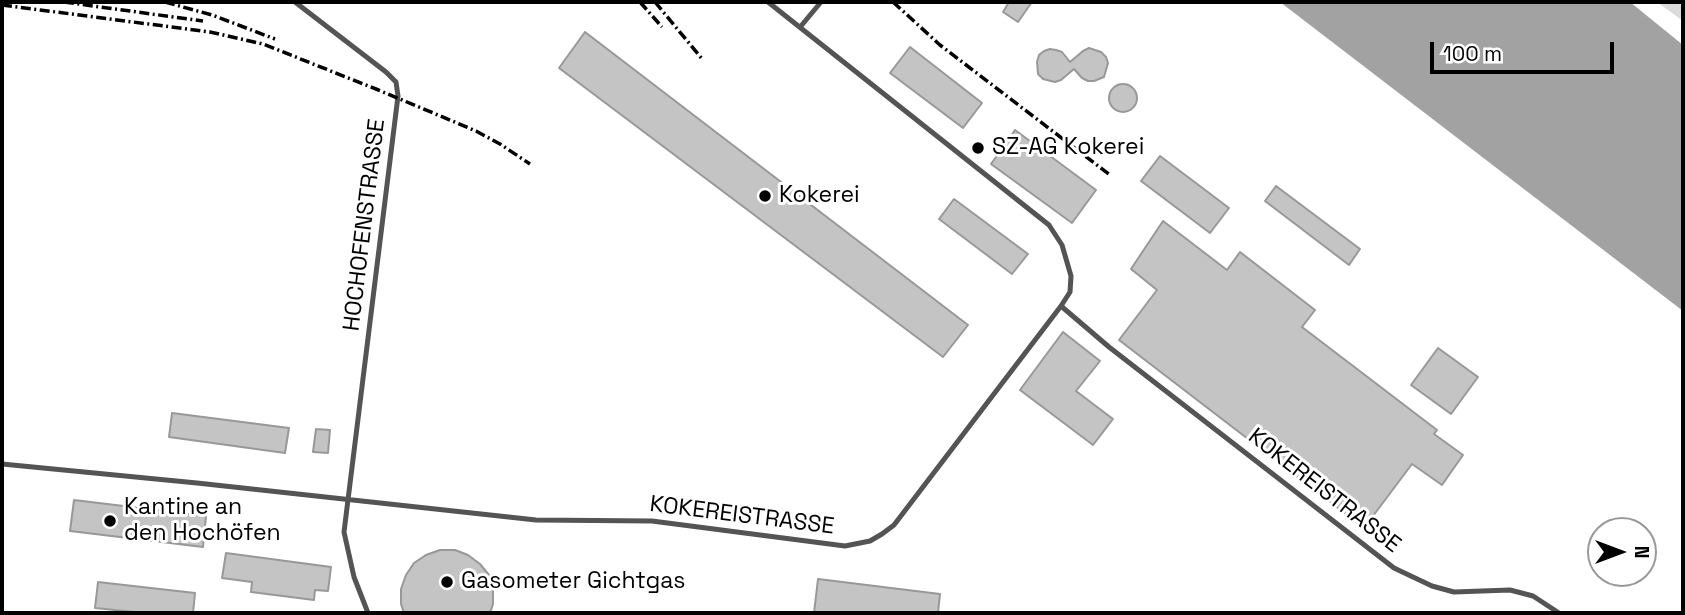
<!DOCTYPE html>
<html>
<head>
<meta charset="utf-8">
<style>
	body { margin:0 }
	#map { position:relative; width:1685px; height:615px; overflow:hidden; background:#fff; font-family:"Space Grotesk",sans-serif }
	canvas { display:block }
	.frame { position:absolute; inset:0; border:4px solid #000; pointer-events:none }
	.north { position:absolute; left:1587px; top:517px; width:70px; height:70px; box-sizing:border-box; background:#fff; border:2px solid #999; border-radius:50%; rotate:90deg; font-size:19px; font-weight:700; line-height:28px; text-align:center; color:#000 }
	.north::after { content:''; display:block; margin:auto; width:24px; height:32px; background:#000; clip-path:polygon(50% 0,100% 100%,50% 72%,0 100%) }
	.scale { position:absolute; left:1430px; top:42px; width:184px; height:32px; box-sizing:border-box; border:4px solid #000; border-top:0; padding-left:9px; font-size:21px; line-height:24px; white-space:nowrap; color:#000; -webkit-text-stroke:5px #fff; paint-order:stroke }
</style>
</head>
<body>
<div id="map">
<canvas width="1685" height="615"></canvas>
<div class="frame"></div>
<div class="north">N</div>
<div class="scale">100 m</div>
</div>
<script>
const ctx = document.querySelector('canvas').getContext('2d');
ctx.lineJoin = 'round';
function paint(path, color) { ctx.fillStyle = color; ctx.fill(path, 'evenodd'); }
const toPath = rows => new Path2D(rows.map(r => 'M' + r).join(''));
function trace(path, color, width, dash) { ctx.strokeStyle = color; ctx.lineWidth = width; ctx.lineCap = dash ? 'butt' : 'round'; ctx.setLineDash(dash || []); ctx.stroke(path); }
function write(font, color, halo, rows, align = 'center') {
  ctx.font = font + ' "Space Grotesk",sans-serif'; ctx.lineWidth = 6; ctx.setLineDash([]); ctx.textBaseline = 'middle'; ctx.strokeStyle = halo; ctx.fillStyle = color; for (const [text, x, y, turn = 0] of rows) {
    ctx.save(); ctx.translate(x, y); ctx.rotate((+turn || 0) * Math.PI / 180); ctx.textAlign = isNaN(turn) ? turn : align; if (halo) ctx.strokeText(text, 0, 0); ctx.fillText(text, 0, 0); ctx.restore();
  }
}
paint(toPath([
	[1657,2,1683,2,1683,21]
]), '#dbdbdb');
paint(toPath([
	[1280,2,1630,2,1683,45,1683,311]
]), '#a2a2a2');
const building = toPath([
	[1009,2,1032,2,1018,22,1003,12,1009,2],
	[585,32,968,325,943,357,559,68,585,32],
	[910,47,982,103,963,128,890,73,910,47],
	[1089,48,1101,52,1106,57,1108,63,1104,77,1094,81,1088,81,1082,78,1074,69,1061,80,1055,82,1043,79,1038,74,1037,62,1039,55,1044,51,1050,49,1056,50,1062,52,1070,62,1083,51,1089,48],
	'1109 98a14 14 0 1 1 28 0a14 14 0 1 1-28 0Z',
	[1015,130,1096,190,1072,223,991,164,1015,130],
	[1160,156,1229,208,1210,233,1141,181,1160,156],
	[1276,186,1360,249,1349,265,1265,201,1276,186],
	[954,199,1028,254,1012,274,939,219,954,199],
	[1163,221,1227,270,1240,252,1315,310,1302,327,1437,430,1434,434,1463,455,1442,485,1412,464,1364,528,1119,340,1157,290,1131,269,1163,221],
	[1063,332,1100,361,1076,391,1113,419,1093,445,1020,390,1063,332],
	[1438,348,1478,377,1451,414,1411,385,1438,348],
	[172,413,289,428,285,453,169,437,172,413],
	[316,429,330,430,328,453,313,452,316,429],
	[74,500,206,516,203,547,70,531,74,500],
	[440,550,455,550,468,555,480,564,489,575,493,589,493,604,490,613,404,613,401,604,401,589,406,575,414,563,426,555,440,550],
	[226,553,331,567,328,591,315,590,314,600,251,592,252,582,222,578,226,553],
	[818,579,940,594,938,613,814,613,818,579],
	[98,582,195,593,193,613,144,613,95,608,98,582]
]);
paint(building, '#c4c4c4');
trace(building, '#989898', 2);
trace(toPath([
	[295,2,386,72,396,82,398,96,344,532,354,577,368,613],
	[801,26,821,2],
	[1061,306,1109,347,1394,568,1432,586,1454,592,1510,590,1533,596,1559,613],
	[2,464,197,483,536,520,652,521,845,546,870,541,882,534,894,525,1061,306,1070,292,1071,276,1062,245,1049,225,768,2]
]), '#545454', 5);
trace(toPath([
	[64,2,203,21],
	[165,2,212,15,275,39],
	[640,2,662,27],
	[655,2,703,60],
	[893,2,940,45,1110,175],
	[2,5,210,32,263,44,376,89,476,131,500,144,530,164]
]), '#000', 3.5, [10, 3.5, 2, 3.5]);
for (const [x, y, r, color] of [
	[978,148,7,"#000"],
	[765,196,7,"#000"],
	[110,521,7,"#000"],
	[447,582,7,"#000"]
]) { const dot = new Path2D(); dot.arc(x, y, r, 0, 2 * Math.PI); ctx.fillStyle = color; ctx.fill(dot); trace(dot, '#fff', 2.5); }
write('23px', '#000', '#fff', [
	["SZ-AG Kokerei",992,148],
	["Kokerei",779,196],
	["Kantine an",124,508],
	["den Hochöfen",124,534],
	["Gasometer Gichtgas",461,582]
], 'left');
write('23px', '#000', '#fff', [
	["HOCHOFENSTRASSE",365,225,-83],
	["KOKEREISTRASSE",1324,491,38],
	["KOKEREISTRASSE",742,516,7]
]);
</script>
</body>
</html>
